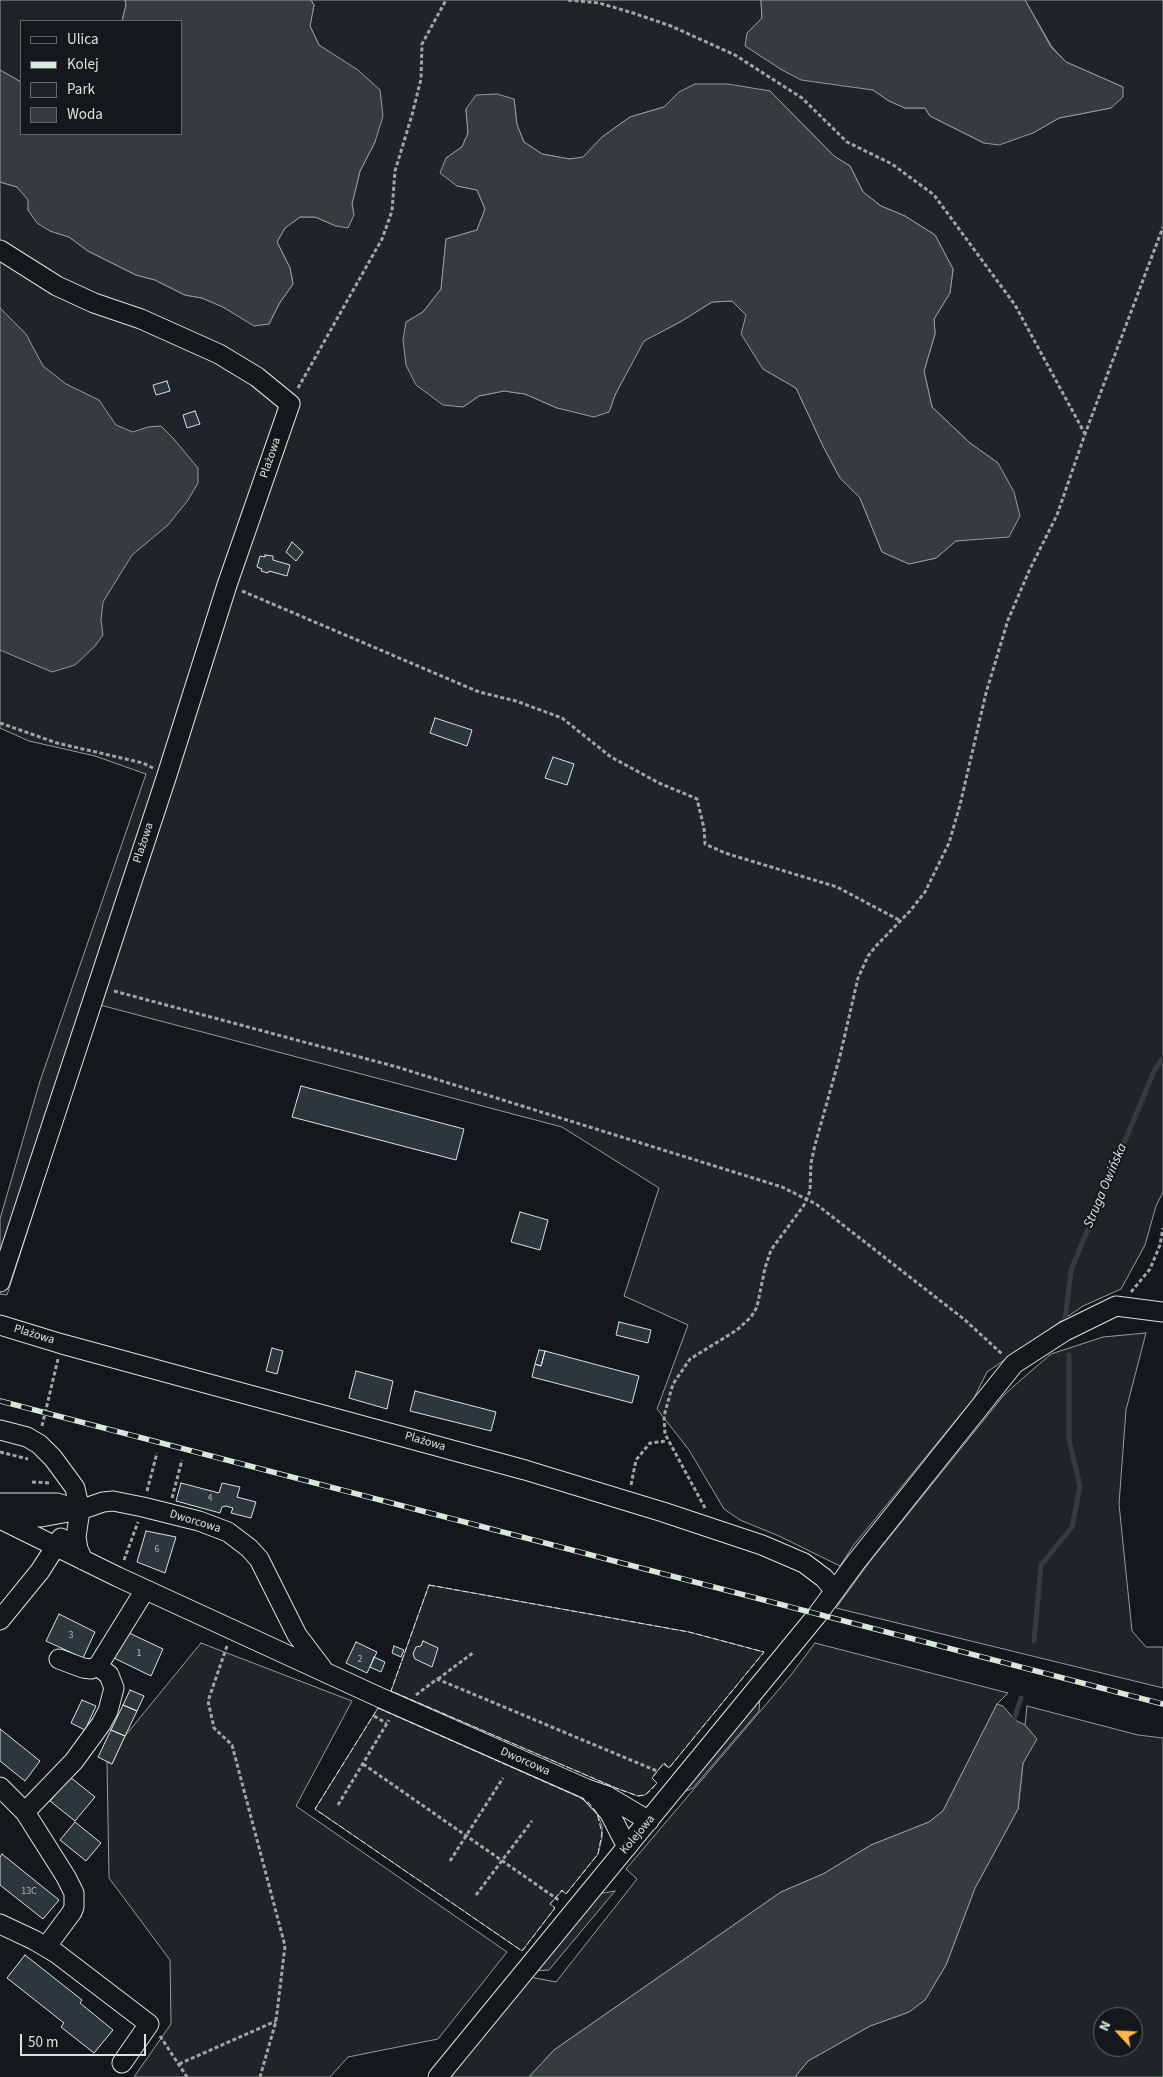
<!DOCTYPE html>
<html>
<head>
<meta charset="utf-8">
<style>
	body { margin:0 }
	#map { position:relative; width:1163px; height:2077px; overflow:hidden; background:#14181c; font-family:"Source Sans 3",sans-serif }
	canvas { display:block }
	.legend { position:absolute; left:20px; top:20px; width:162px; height:115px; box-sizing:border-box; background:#14181c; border:1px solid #626a69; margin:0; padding:6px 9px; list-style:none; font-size:15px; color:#d8e6dc }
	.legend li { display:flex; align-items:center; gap:10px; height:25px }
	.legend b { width:25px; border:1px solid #626a69 }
	.north { position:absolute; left:1093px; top:2007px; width:50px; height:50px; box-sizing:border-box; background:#14181c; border:1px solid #626a69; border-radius:50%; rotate:295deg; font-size:14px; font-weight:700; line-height:20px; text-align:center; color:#d8e6dc }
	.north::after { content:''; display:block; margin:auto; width:18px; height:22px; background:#ffb74d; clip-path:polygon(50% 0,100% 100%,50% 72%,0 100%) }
	.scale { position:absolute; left:20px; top:2034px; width:126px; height:22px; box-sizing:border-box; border:2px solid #d8e6dc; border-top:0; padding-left:6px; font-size:15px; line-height:18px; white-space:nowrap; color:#d8e6dc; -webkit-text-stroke:4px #14181c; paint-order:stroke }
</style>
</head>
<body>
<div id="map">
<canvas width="1163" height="2077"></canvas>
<ul class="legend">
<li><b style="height:6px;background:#14181c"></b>Ulica</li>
<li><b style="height:6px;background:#d8e6dc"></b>Kolej</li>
<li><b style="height:14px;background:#202428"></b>Park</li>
<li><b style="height:14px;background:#363b3e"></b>Woda</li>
</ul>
<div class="north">N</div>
<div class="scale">50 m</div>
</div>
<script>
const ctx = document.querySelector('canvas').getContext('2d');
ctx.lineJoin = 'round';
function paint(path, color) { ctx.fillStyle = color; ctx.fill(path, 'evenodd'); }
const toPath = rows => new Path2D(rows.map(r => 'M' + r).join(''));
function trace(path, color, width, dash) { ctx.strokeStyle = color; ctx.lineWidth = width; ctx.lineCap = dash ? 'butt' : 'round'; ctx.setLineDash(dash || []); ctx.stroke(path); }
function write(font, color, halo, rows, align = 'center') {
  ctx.font = font + ' "Source Sans 3",sans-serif'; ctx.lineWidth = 4; ctx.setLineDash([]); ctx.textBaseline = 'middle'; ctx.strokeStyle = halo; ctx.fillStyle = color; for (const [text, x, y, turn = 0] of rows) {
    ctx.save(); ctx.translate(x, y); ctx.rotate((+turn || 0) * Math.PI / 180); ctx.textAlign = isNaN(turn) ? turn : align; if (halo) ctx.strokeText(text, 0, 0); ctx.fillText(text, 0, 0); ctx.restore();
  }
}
const green = toPath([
	[0,0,125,0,126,5,122,21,21,21,21,82,0,70,0,0],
	[311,0,761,0,762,18,747,33,766,58,782,70,873,90,889,101,905,108,925,108,930,116,984,143,1033,133,1059,118,1111,108,1123,87,1066,62,1052,47,1025,0,1163,0,1163,1192,1156,1206,1145,1245,1121,1289,1083,1306,987,1372,974,1398,853,1546,840,1566,779,1536,740,1520,724,1509,689,1450,657,1409,688,1325,624,1296,659,1188,562,1127,100,1005,7,1295,0,1294,0,1219,40,1081,146,774,95,756,29,741,0,728,0,314,2,312,0,308,0,182,17,187,29,200,28,210,50,231,69,237,88,251,136,275,155,280,185,295,202,298,223,307,254,325,269,324,279,304,293,284,290,268,277,242,285,228,300,217,315,217,336,226,354,215,352,204,360,171,375,142,337,58,319,45,310,26,314,5,311,0],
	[770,91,834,156,850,166,863,192,881,206,905,216,935,235,953,269,950,293,934,319,935,334,924,371,932,407,970,443,998,463,974,539,956,541,936,558,909,564,882,552,860,498,840,478,823,446,796,388,763,369,746,315,732,301,712,302,680,322,643,341,615,395,609,412,557,408,525,394,504,391,479,396,463,407,406,322,423,312,441,289,446,239,477,230,485,209,477,190,457,186,446,158,462,147,468,133,466,109,514,99,517,125,524,142,542,154,569,159,583,158,602,137,630,117,664,107,679,92,770,91],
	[1146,1333,1126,1410,1119,1504,1132,1631,1146,1647,1163,1647,1163,1688,836,1608,871,1560,1004,1395,1023,1378,1051,1354,1103,1337,1146,1333],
	[429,1585,689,1632,764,1652,669,1768,663,1764,652,1778,657,1783,645,1795,638,1796,616,1788,391,1691,429,1585],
	[201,1643,352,1701,296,1806,507,1952,438,2039,348,2057,330,2077,134,2077,171,2024,170,1960,109,1878,107,1762,112,1764,125,1736,201,1643],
	[815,1643,1008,1693,997,1704,943,1811,929,1822,871,1845,823,1874,781,1892,554,2050,529,2077,451,2077,530,1977,556,1982,637,1879,626,1869,791,1675,815,1643],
	[1027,1706,1138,1735,1163,1738,1163,2077,795,2077,808,2061,870,2026,909,2012,925,2000,946,1965,975,1888,1018,1809,1023,1763,1036,1739,1025,1725,1027,1706],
	[1103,2017,1133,2017,1133,2047,1103,2047,1103,2017],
	[378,1708,579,1797,589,1803,597,1813,602,1826,602,1838,598,1854,566,1894,562,1891,550,1904,555,1908,522,1951,315,1809,378,1708]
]);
paint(green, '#202428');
trace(green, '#939e99', 1);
const parking = toPath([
	[760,1697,759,1711,693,1788,681,1793,760,1697],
	[615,1891,549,1970,534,1971,598,1894,615,1891]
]);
paint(parking, '#24282b');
trace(parking, '#939e99', 1);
const water = toPath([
	[125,0,311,0,314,5,310,26,319,45,358,70,380,90,383,116,375,142,360,171,352,204,354,215,348,228,336,226,315,217,300,217,285,228,277,242,290,268,293,284,279,304,269,324,254,326,223,307,202,298,185,295,155,280,136,275,88,251,69,237,50,231,37,223,28,210,28,200,17,187,0,182,0,70,21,82,21,134,181,134,181,21,122,21,126,5,125,0],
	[761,0,1025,0,1051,47,1066,62,1123,87,1123,97,1111,108,1059,118,1033,133,999,145,984,143,930,116,925,108,905,108,889,101,873,90,801,80,782,70,745,46,747,33,762,18,761,0],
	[695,84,728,84,770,91,834,156,850,166,863,192,881,206,905,216,935,235,953,269,950,293,934,319,935,334,924,371,932,407,970,443,998,463,1014,492,1020,516,1009,537,956,541,936,558,909,564,882,552,860,498,840,478,823,446,796,388,763,369,741,334,746,315,732,301,712,302,680,322,644,341,615,395,609,412,594,417,557,408,525,394,504,391,479,396,463,407,443,405,416,385,406,365,403,340,406,322,423,312,441,289,446,239,477,230,485,209,477,190,457,186,440,173,446,158,462,147,468,133,466,109,476,95,497,94,514,99,517,125,524,142,542,154,570,159,583,157,602,137,630,117,664,107,679,92,695,84],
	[0,308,26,334,43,366,66,384,99,400,116,425,133,432,148,427,161,426,173,438,198,468,198,483,188,500,168,525,132,555,103,602,101,620,103,635,95,646,75,665,52,672,0,650,0,308],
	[997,1704,1003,1706,1015,1720,1025,1725,1037,1739,1023,1763,1018,1809,975,1888,946,1965,925,2000,909,2012,870,2026,808,2061,795,2077,529,2077,554,2050,781,1892,823,1874,871,1845,929,1822,943,1811,997,1704]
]);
paint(water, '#363b3e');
trace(water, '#939e99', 1);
trace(toPath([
	[1065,1320,1071,1270,1154,1071,1163,1058],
	[1034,1641,1041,1565,1072,1527,1080,1486,1069,1440,1069,1355],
	[1012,1726,1021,1698]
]), '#363b3e', 5);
const building = toPath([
	[167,381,170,391,156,395,153,385,167,381],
	[195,411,200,424,187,428,183,415,195,411],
	[292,542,303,552,296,561,286,552,292,542],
	[265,555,273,556,273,560,290,565,287,576,269,571,268,573,261,571,262,569,257,567,260,556,265,557,265,555],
	[435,718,472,730,467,746,430,733,435,718],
	[553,757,574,764,567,785,545,778,553,757],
	[301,1086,464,1129,456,1160,292,1117,301,1086],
	[520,1212,548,1220,540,1250,511,1242,520,1212],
	[619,1322,651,1330,648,1343,616,1335,619,1322],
	[272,1348,283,1351,277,1374,266,1371,272,1348],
	[539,1350,545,1351,541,1366,535,1364,539,1350],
	[545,1351,639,1376,632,1403,532,1377,535,1364,541,1366,545,1351],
	[356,1371,393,1381,387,1409,349,1398,356,1371],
	[415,1391,496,1412,491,1431,410,1411,415,1391],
	[181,1483,219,1493,222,1483,240,1487,237,1497,256,1502,251,1518,231,1513,233,1508,226,1506,222,1507,220,1513,176,1501,181,1483],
	[146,1531,176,1537,165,1573,137,1562,146,1531],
	[59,1614,95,1632,83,1658,46,1641,59,1614],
	[127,1632,163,1649,151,1676,114,1658,127,1632],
	[423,1641,438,1648,432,1667,415,1659,413,1654,416,1647,421,1646,423,1641],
	[356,1642,377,1652,367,1673,346,1663,356,1642],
	[394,1646,404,1650,401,1657,392,1653,394,1646],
	[374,1657,385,1662,381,1672,370,1667,374,1657],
	[130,1690,144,1696,137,1711,123,1705,130,1690],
	[82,1700,96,1706,85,1730,71,1723,82,1700],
	[123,1705,137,1711,125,1736,111,1730,123,1705],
	[0,1729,40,1761,25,1781,0,1761,0,1729],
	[111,1730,125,1736,112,1764,98,1757,111,1730],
	[70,1777,95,1797,75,1821,50,1801,70,1777],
	[75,1822,101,1843,86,1861,60,1840,75,1822],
	[2,1854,59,1900,43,1919,0,1885,0,1857,2,1854],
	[25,1955,82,2000,80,2003,113,2030,94,2053,61,2027,64,2023,7,1978,25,1955]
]);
paint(building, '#2c363c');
trace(building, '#d8e6dc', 1);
const minor = toPath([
	[0,250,57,286,94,303,141,319,219,354,257,377,290,404,227,585,167,775,0,1282],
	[0,1325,62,1344,525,1470,663,1512,762,1545,804,1563,824,1578,835,1591],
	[0,1430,27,1437,39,1444,53,1458,75,1488,80,1510,76,1537,78,1549,83,1560],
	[0,1503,57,1503,71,1507],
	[2,1516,41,1517,80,1510,103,1502,113,1501,143,1507,199,1521,228,1532,249,1548,259,1559,297,1635,322,1668],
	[0,1519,118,1577,381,1698,587,1789,607,1796,649,1821],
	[0,1620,40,1571,61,1538],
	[59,1659,83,1668,91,1669,98,1666],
	[0,1787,25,1812,66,1877,74,1893,74,1907,72,1912,46,1947],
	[592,1794,609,1812,627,1847],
	[25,1812,74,1761,101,1724,108,1711,114,1688,109,1675,98,1666,145,1590],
	[0,1924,34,1940,56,1953,149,2024,122,2063],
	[438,2077,817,1615,856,1562,1014,1364,1065,1331,1116,1306,1163,1312]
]);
trace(minor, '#d8e6dc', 21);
trace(toPath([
	[568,0,599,3,633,13,671,26,735,55,802,98,847,142,892,164,934,195,1015,305,1085,434],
	[298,388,382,239,392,211,395,171,412,115,421,79,422,44,446,0],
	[242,591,479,692,516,701,562,718,611,757,659,783,697,799,704,828,705,844,725,853,837,887,901,921],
	[0,723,57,743,143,763,153,768],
	[114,991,397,1067,782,1187,816,1204,965,1320,1002,1354],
	[1131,1292,1150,1269,1160,1245,1163,1228],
	[42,1426,58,1359],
	[0,1452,28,1459],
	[32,1482,50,1483],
	[631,1485,636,1460,650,1443,667,1441],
	[147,1491,157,1453],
	[172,1498,182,1460],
	[705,1508,665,1434,664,1416,673,1384,690,1359,737,1330,751,1317,757,1307,765,1268,771,1250,804,1205,810,1191,811,1163,815,1145,840,1056,858,978,868,956,876,946,910,911,925,892,949,843,960,805,986,693,1008,620,1029,571,1057,515,1085,434,1163,227],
	[124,1560,138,1522],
	[227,1646,208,1701,214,1728,232,1745,285,1946,276,2021,260,2077],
	[438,1679,474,1652],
	[416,1695,437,1679,657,1771],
	[374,1716,386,1723],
	[363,1764,560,1901],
	[338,1805,389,1720],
	[450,1861,503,1778],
	[476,1895,532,1821],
	[160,2036,187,2077],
	[179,2064,276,2021]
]), '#9da8a2', 3, [4, 2.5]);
trace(minor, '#14181c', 19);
const rail = toPath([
	[0,1401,1163,1704]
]);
trace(rail, '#d8e6dc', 5.5);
trace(rail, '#14181c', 4, [11]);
trace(toPath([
	[429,1585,689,1632,764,1652,669,1768,664,1763,652,1778,657,1783,651,1790,645,1795,638,1796,616,1788,391,1691,429,1585],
	[378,1708,579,1797,589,1803,597,1813,602,1833,598,1854,566,1894,562,1890,550,1904,555,1908,522,1951,315,1809,378,1708]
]), '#d8e6dc', 1, [6, 2.5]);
write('10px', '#adbab4', null, [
	["4",210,1499],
	["6",157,1550],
	["3",71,1636],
	["1",139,1654],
	["2",360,1660],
	["13C",29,1892]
]);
write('12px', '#d8e6dc', '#14181c', [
	["Plażowa",271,458,-71],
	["Plażowa",144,843,-72],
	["Plażowa",34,1335,17],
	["Plażowa",425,1442,16],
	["Dworcowa",195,1522,17],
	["Dworcowa",525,1762,24],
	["Kolejowa",638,1835,-50]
]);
write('italic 14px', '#d8e6dc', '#14181c', [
	["Struga Owińska",1106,1186,-67]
]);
</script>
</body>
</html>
